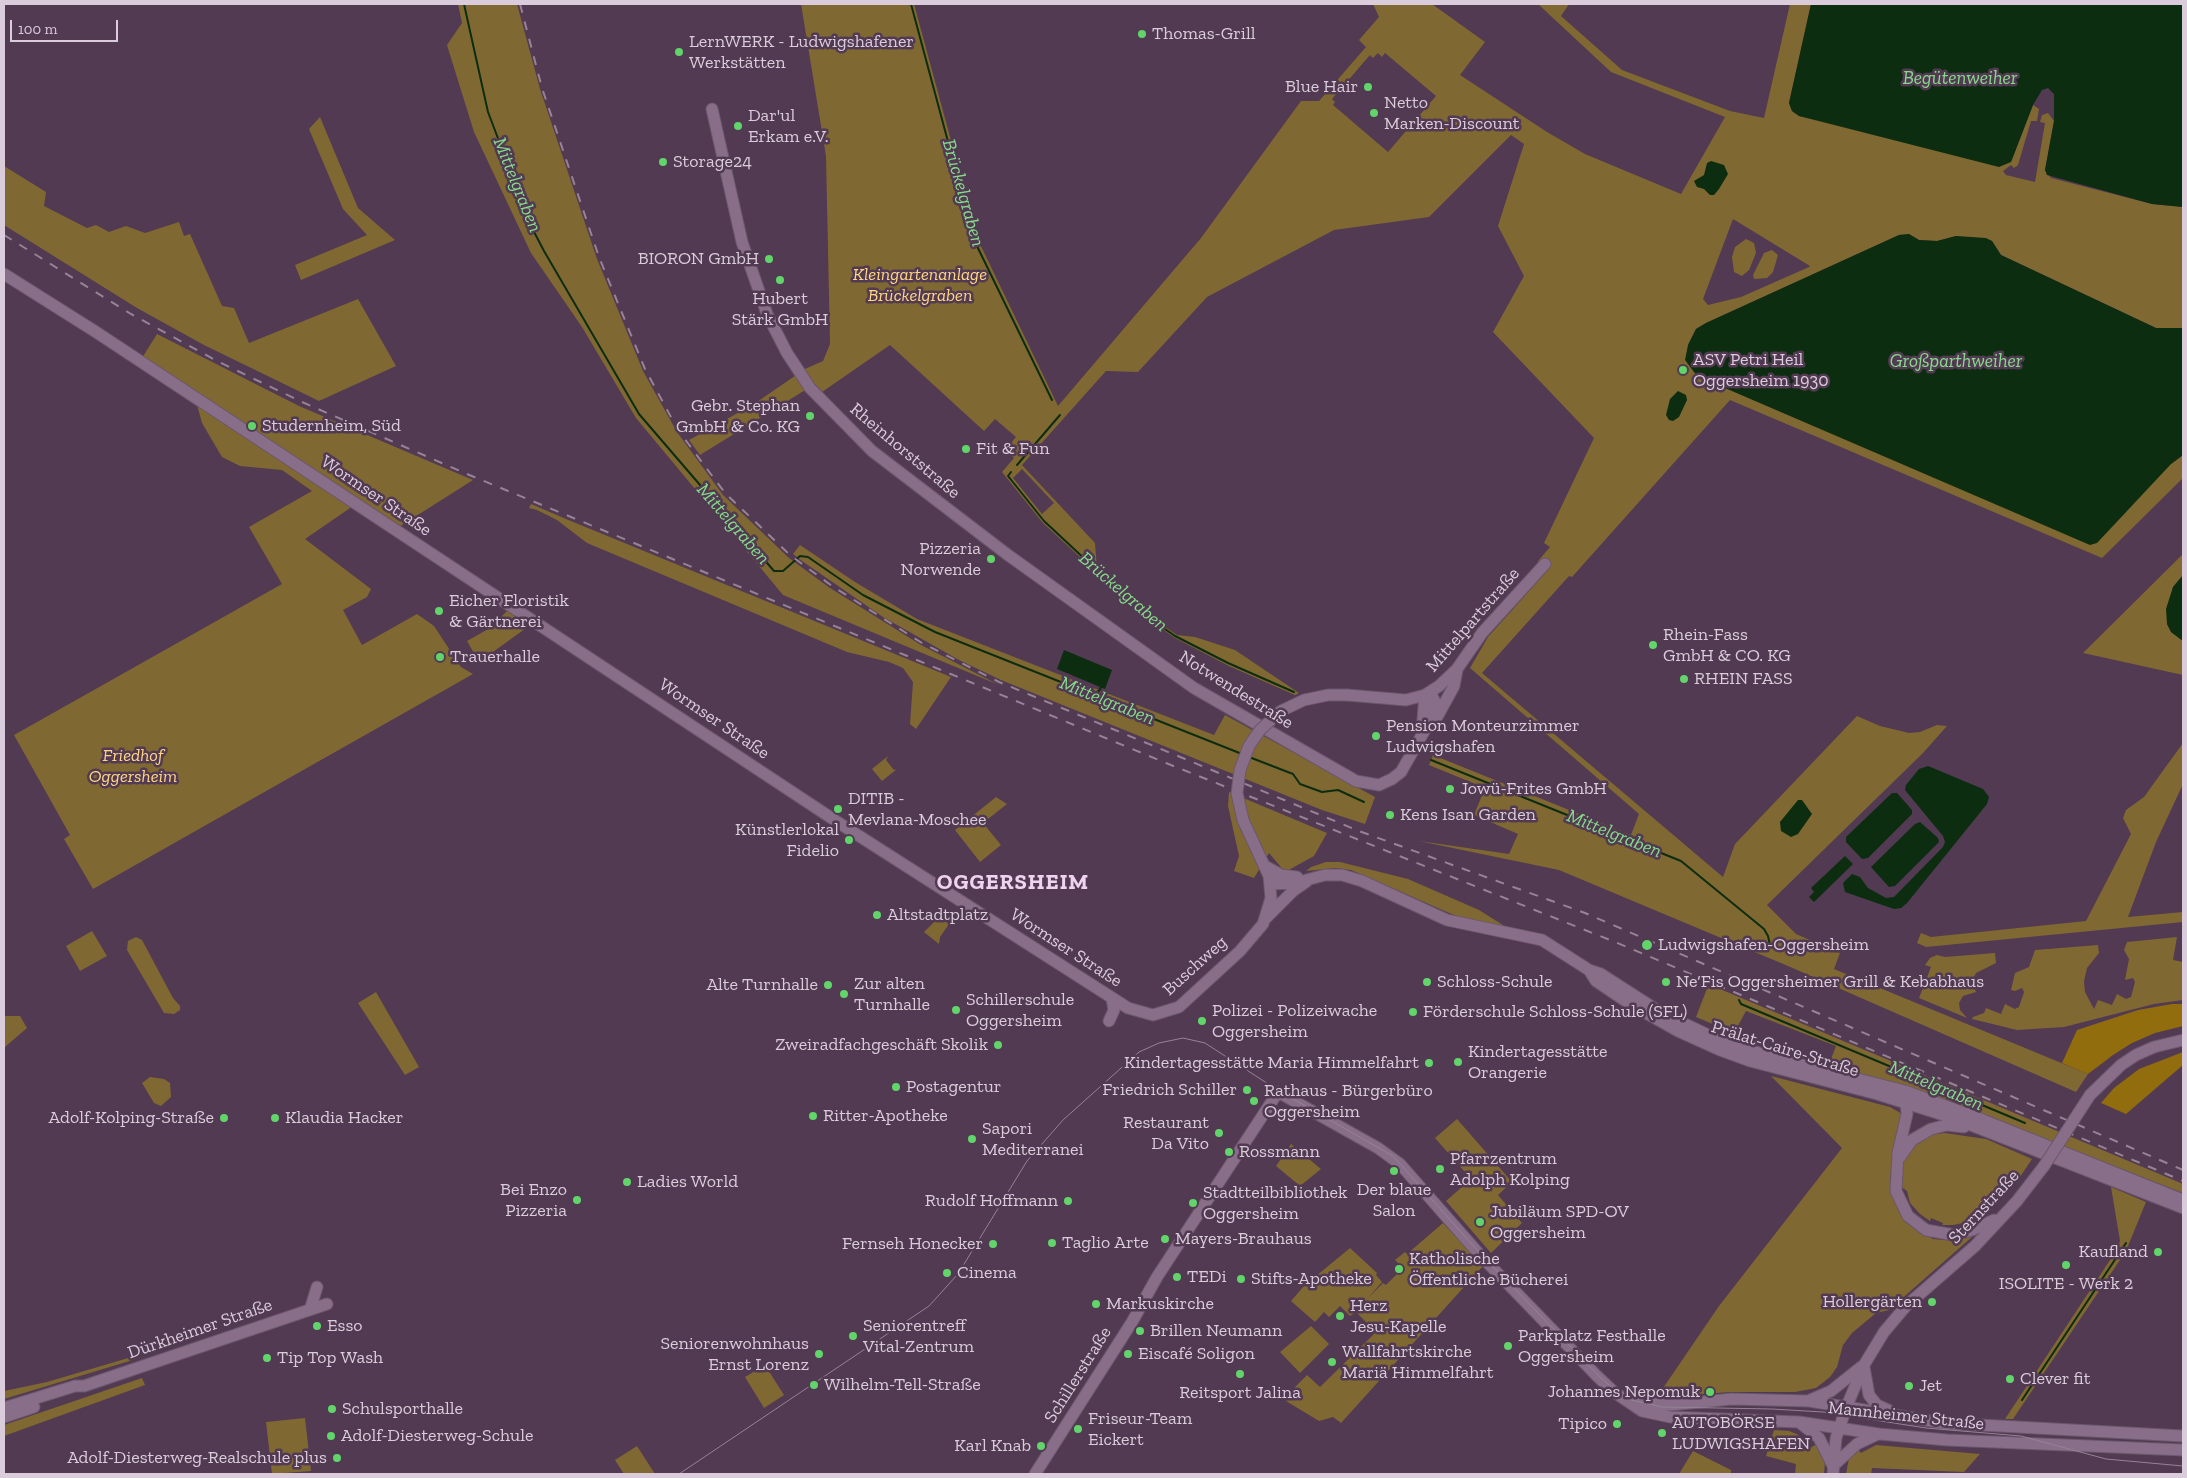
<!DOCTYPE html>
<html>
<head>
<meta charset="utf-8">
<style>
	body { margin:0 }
	#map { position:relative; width:2187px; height:1478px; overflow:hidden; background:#513a52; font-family:"Zilla Slab",serif }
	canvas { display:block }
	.frame { position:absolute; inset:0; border:5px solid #dbccdb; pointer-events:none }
	.scale { position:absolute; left:10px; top:20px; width:108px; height:22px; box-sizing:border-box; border:2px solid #dbccdb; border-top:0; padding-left:6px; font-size:15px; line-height:18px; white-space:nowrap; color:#dbccdb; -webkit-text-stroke:4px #513a52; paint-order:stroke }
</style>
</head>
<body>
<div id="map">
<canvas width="2187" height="1478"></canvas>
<div class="frame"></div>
<div class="scale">100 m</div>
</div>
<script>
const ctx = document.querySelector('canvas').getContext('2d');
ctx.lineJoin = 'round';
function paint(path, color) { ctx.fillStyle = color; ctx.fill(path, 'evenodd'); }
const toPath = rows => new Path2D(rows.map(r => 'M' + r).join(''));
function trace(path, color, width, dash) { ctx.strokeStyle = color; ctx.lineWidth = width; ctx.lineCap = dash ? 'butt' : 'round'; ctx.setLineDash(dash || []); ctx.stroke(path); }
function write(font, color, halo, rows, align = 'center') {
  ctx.font = font + ' "Zilla Slab",serif'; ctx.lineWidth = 5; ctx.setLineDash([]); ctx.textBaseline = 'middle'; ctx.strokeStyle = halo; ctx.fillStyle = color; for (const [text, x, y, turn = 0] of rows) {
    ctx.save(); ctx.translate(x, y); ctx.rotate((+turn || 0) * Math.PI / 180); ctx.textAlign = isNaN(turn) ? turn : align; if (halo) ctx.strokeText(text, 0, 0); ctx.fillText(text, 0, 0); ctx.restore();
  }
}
paint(toPath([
	[458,4,517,4,540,89,597,259,643,371,677,432,723,495,789,558,830,588,921,645,999,685,783,595,636,418,582,327,531,253,474,132,447,45,462,23],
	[801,4,914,4,978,240,1058,406,1201,238,1301,101,1319,101,1366,47,1359,40,1379,17,1373,4,1432,4,1485,42,1460,75,1547,132,1585,154,1681,194,1725,117,1611,72,1538,4,1569,4,1561,16,1622,70,1730,111,1764,118,1790,4,1811,4,1789,103,1792,111,1799,116,2011,162,2033,105,2039,109,2037,121,2031,121,2018,165,2014,168,2011,165,2003,171,2006,175,2035,182,2045,123,2040,122,2042,115,2048,113,2054,121,2045,170,2051,178,2152,204,2183,207,2183,328,2156,328,2001,255,1992,241,1956,236,1937,241,1919,240,1909,234,1899,235,1706,323,1696,329,1688,345,2171,464,2183,455,2183,478,2102,558,1730,400,1572,577,1569,576,1482,673,1723,877,1735,844,1857,716,1880,726,1909,733,1920,732,1937,725,1947,726,1923,753,1767,905,1796,934,1840,953,1834,969,2088,1074,2076,1092,1788,966,1559,870,1419,841,1509,854,1518,834,1474,815,1485,788,1429,765,1433,755,1631,835,1639,814,1470,668,1488,637,1548,570,1538,561,1550,547,1544,543,1594,438,1493,332,1524,276,1498,226,1524,144,1511,135,1429,217,1334,230,1207,297,1138,372,1106,371,1022,465,1095,543,1097,569,1147,615,1177,635,1195,637,1235,650,1299,693,1295,695,1229,666,1175,638,1145,617,1043,523,1002,472,1014,458,1005,450,1016,437,995,419,984,431,890,345,822,392,815,384,700,455,689,440,754,404,805,369,823,361,830,344,826,156],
	[1378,53,1382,57,1385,53,1436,96,1388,152,1333,105,1335,102,1332,99,1370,55,1373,58],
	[1733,219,1810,266,1809,267,1741,297,1708,305,1703,299],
	[1022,469,1054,503,1042,514,1013,478],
	[320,117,358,208,395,240,301,280,295,265,367,235,343,209,309,129],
	[4,166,46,192,44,206,87,228,96,225,109,232,126,226,145,233,179,222,184,236,190,234,222,306,234,308,249,343,358,299,396,366,319,401,204,345,137,308,4,225],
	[1746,239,1754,243,1756,253,1749,270,1742,276,1734,272,1732,257,1735,247],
	[1772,250,1778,255,1773,272,1767,278,1754,279,1753,275,1764,253],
	[157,334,299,406,473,480,391,532,353,506,305,539,371,589,367,597,343,610,362,645,417,614,434,626,461,667,473,674,93,889,64,839,70,835,14,735,282,584,249,527,312,491,282,470,240,466,222,457,202,423,193,390,142,358],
	[531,504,566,519,951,677,916,729,910,724,913,682,903,668,889,662,847,652,587,543,557,520,537,510,529,508],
	[800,545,855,582,917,619,1214,735,1225,715,1375,797,1365,824,1322,810,1001,680,959,660,883,617,802,561,793,554],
	[2183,554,2183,575,2173,587,2167,624,2171,632,2183,641,2183,675,2083,653],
	[507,611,529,626,479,662,467,641,490,628],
	[2183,743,2183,784,2156,842,2128,917,2183,912,2183,922,1926,947,1917,943,1921,933,1931,937,2086,921,2131,834,2123,818,2126,810,2144,797],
	[888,756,886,760,894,770,897,769,882,781,872,769],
	[1229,792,1327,833,1314,856,1285,872,1269,853,1254,878,1234,871,1239,856,1228,806],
	[996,797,1007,804,983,823,1001,845,980,862,955,830],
	[1326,862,1340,862,1408,879,1479,910,1506,927,1463,919,1351,870,1336,868,1306,871,1311,867],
	[939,917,949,924,940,937,939,944,924,932],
	[92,931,107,956,80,971,66,946],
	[136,937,142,940,173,998,180,1006,180,1010,174,1014,164,1013,127,950,128,941],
	[2177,937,2173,960,2183,962,2183,1000,2154,1004,2064,1027,2017,1030,1972,1019,1973,1017,1984,1013,1986,1008,2001,1014,2005,1004,2015,1009,2019,1007,2024,992,2022,988,2015,991,2011,990,2015,973,2029,967,2035,950,2098,945,2099,953,2087,968,2084,981,2085,992,2094,1009,2098,1000,2112,1005,2117,994,2126,999,2131,997,2135,982,2133,978,2125,980,2129,959,2124,950,2127,942],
	[1995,953,1996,963,1976,973,1972,981,1976,992,1963,996,1959,1003,1960,1010,1967,1018,1919,998,1931,967,1925,965,1930,958,1937,955,1945,957],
	[1708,986,1720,989,2183,1184,2183,1193,1968,1109,1828,1067,1836,1046,1746,1011,1734,1033,1696,1017],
	[376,992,419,1067,405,1075,358,1003],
	[4,1016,20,1016,27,1028,5,1047],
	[1771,1076,1890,1107,1904,1115,1891,1170,1890,1185,1899,1212,1908,1224,1933,1239,1955,1241,1973,1236,1889,1310,1876,1313,1852,1333,1843,1345,1837,1367,1830,1377,1816,1388,1795,1392,1731,1392,1657,1397,1719,1306,1842,1148],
	[150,1077,164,1079,170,1083,171,1097,161,1106,154,1103,142,1083],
	[1457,1119,1512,1182,1498,1195,1522,1223,1491,1253,1446,1201,1471,1179,1435,1138],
	[1945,1133,1986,1139,2032,1159,2020,1177,1989,1208,1963,1223,1953,1225,1942,1225,1943,1223,1931,1218,1930,1221,1920,1214,1910,1203,1907,1191,1900,1186,1903,1162,1916,1144,1928,1135],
	[1291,1144,1321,1169,1300,1186,1276,1166],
	[2111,1187,2146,1202,2126,1251,2013,1419,2005,1419,2116,1251,2120,1241],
	[1443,1223,1483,1266,1341,1423,1333,1417,1319,1421,1286,1401,1296,1386,1307,1375,1320,1387,1376,1332,1356,1312,1350,1316,1340,1306,1329,1317,1324,1312,1315,1322,1291,1301,1304,1286,1350,1248,1377,1273,1376,1275,1382,1282,1368,1298,1383,1283,1386,1285,1403,1268,1395,1260,1405,1252,1407,1254],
	[1311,1326,1329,1344,1300,1373,1280,1352],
	[135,1356,136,1359,4,1399,4,1391,47,1382],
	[765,1365,784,1395,764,1408,745,1377],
	[142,1378,145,1385,4,1436,4,1425],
	[305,1418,311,1471,272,1474,266,1422],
	[1774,1430,1789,1431,1799,1435,1805,1451,1817,1444,1825,1461,1824,1474,1795,1474,1796,1464,1766,1456],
	[1876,1445,1980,1454,1964,1472,1872,1468,1871,1474,1846,1474,1849,1458,1857,1448,1861,1453],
	[637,1446,655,1474,624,1474,615,1460],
	[1693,1451,1731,1470,1731,1474,1679,1474]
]), '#806833');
paint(toPath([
	[2172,1004,2183,1004,2183,1026,2155,1033,2132,1043,2113,1055,2088,1074,2062,1063,2077,1030,2138,1010],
	[2183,1052,2183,1065,2126,1114,2101,1103,2114,1088,2139,1069]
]), '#916d0d');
paint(toPath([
	[1811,4,2183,4,2183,207,2152,204,2047,175,2045,170,2054,121,2054,94,2048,88,2042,90,2033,105,2011,162,1999,167,1799,116,1792,111,1789,103],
	[1711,161,1724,165,1728,174,1719,189,1714,195,1710,195,1704,189,1697,187,1694,181,1704,175,1707,163],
	[1909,234,1919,240,1937,241,1956,236,1986,238,1992,241,2001,255,2156,328,2183,328,2183,455,2171,464,2097,543,2090,545,1697,376,1685,360,1688,345,1696,329,1706,323,1899,235],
	[1678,391,1686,395,1687,400,1679,417,1673,421,1669,420,1666,415,1670,399],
	[2183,575,2183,641,2171,632,2167,624,2166,609,2173,587],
	[1064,650,1112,670,1105,689,1057,669],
	[1928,766,1983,789,1989,797,1987,804,1907,903,1901,908,1894,909,1845,892,1843,883,1852,874,1860,877,1868,888,1886,898,1894,897,1943,847,1945,842,1943,836,1905,790,1906,785,1919,769],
	[1892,793,1897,793,1912,810,1912,814,1868,858,1862,859,1846,842,1846,837],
	[1798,800,1802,800,1812,814,1798,834,1791,837,1781,831,1780,822],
	[1920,822,1938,838,1939,842,1895,886,1889,887,1871,867,1915,824],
	[1845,856,1853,864,1814,902,1809,897,1814,892,1811,888]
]), '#0c2d0f');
trace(toPath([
	[464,4,488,112,532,228,544,251,639,414,774,571,783,571,800,556,808,557,863,595,935,632,1242,754],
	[911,4,975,242,1052,400],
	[1017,465,1060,415],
	[1011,472,1008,476,1044,521,1146,616,1175,636,1228,663,1294,692],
	[1092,694,1099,691,1101,687],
	[1249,757,1293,774,1300,784,1322,792,1338,790,1364,802],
	[1431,760,1681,861,1764,929,1768,936,1770,945],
	[1739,1000,1741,1004,2025,1123],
	[2022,1400,2126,1243]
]), '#0c2d0f', 2);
const secondary = toPath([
	[712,109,742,242,767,314,787,353,810,388,872,451,1008,555,1194,688,1356,781,1379,785,1392,779,1401,772,1435,712,1435,702,1430,692],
	[4,274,96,332,842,825,1128,1008,1153,1015,1179,1007,1240,951,1263,924,1271,898,1269,876,1243,820],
	[1347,695,1406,700,1425,695,1439,686,1457,669,1482,633,1545,564],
	[1437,717,1454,686,1457,670],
	[1422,731,1425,695],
	[1265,866,1281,875,1297,877],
	[1271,884,1295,883,1325,875,1342,875,1362,881,1447,920,1542,940,1589,970,1601,974,1660,1012,1723,1042,1779,1059,1905,1091,1983,1120,2183,1200],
	[1266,918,1293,891,1306,882],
	[1589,970,1596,981,1630,1004,1678,1031,1720,1050,1750,1061,1877,1094,1950,1117,2183,1208],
	[1109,1021,1114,1010,1112,999],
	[2090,1095,2121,1065,2136,1055,2154,1047,2183,1040],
	[1902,1098,1906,1103,1907,1114,1898,1153,1896,1191,1908,1216,1926,1230,1954,1235,1972,1230,1994,1220],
	[1900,1157,1912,1140,1931,1129,1947,1125,1964,1127],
	[310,1310,317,1287],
	[1864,1367,1869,1395,1877,1405,1890,1411],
	[1810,1400,1831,1391,1861,1367],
	[1630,1402,1670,1405,1732,1399,1809,1401,1944,1423,2183,1436],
	[4,1408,75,1386,84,1386,327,1304],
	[4,1417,34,1407],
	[1800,1423,1819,1438,1833,1466],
	[1833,1466,1857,1444,1878,1434],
	[1035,1474,1132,1322,1157,1277,1278,1092,1378,1148,1400,1164,1480,1255,1597,1376,1614,1392,1642,1411,1670,1417,1799,1422,1879,1434,1947,1440,2183,1450],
	[1833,1474,1836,1438,1846,1408,1864,1365,1884,1332,1906,1306,1975,1246,2017,1201,2044,1166]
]);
trace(secondary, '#6b576c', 13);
trace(secondary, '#886e89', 11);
trace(toPath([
	[679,1474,929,1306,958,1274,1027,1161,1063,1120,1139,1052,1159,1043,1183,1038,1205,1043,1279,1091,1393,1156,1478,1251,1601,1378,1617,1392,1631,1400,1662,1407,1772,1409,1823,1412,1926,1428,2021,1436,2106,1459,2183,1466]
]), '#968396', 1);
trace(toPath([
	[520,4,542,88,599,257,645,369,678,430,725,493,790,555,832,586,922,643,999,682,1359,831,1585,913,2183,1170],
	[4,235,131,314,217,361,302,402,467,474,1166,763,1615,942,2183,1181]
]), '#968396', 2, [9, 9]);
const secondaryBridge = toPath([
	[1243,820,1237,793,1240,770,1249,746,1260,730,1281,711,1304,700,1328,695,1347,695],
	[2044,1166,2090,1095]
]);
trace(secondaryBridge, '#6b576c', 13, []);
trace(secondaryBridge, '#886e89', 11);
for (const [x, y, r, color] of [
	[1142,34,5,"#61d46a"],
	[679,52,5,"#61d46a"],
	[1368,87,5,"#61d46a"],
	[1374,113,5,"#61d46a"],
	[738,126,5,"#61d46a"],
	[663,162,5,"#61d46a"],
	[769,259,5,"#61d46a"],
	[780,280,5,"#61d46a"],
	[1683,370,5,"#61d46a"],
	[810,416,5,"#61d46a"],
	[252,426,5,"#61d46a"],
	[966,449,5,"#61d46a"],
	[991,559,5,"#61d46a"],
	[439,611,5,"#61d46a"],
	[1653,645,5,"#61d46a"],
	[440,657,5,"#61d46a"],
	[1684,679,5,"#61d46a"],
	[1376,736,5,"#61d46a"],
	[1450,789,5,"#61d46a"],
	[838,809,5,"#61d46a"],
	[1390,815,5,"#61d46a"],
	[849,840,5,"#61d46a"],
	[877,915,5,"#61d46a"],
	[1647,945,6,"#61d46a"],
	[1427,982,5,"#61d46a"],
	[1666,982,5,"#61d46a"],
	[828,985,5,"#61d46a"],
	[844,994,5,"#61d46a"],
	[956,1010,5,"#61d46a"],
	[1413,1012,5,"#61d46a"],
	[1202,1021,5,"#61d46a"],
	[998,1045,5,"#61d46a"],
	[1458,1062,5,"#61d46a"],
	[1429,1063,5,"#61d46a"],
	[896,1087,5,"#61d46a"],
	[1247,1090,5,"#61d46a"],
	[1254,1101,5,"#61d46a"],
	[813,1116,5,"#61d46a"],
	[224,1118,5,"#61d46a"],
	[275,1118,5,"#61d46a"],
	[1219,1133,5,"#61d46a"],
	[972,1139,5,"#61d46a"],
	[1229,1152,5,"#61d46a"],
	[1440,1169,5,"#61d46a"],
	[1394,1171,5,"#61d46a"],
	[627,1182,5,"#61d46a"],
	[577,1200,5,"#61d46a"],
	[1068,1201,5,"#61d46a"],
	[1193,1203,5,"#61d46a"],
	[1480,1222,5,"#61d46a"],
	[1165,1239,5,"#61d46a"],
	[1052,1243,5,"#61d46a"],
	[993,1244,5,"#61d46a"],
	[2158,1252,5,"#61d46a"],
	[2066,1265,5,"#61d46a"],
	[1399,1269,5,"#61d46a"],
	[947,1273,5,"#61d46a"],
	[1177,1277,5,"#61d46a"],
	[1241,1279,5,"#61d46a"],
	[1932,1302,5,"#61d46a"],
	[1096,1304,5,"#61d46a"],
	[1340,1316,5,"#61d46a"],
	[317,1326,5,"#61d46a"],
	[1140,1331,5,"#61d46a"],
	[853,1336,5,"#61d46a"],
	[1508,1346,5,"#61d46a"],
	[819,1354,5,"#61d46a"],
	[1128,1354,5,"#61d46a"],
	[267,1358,5,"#61d46a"],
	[1332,1362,5,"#61d46a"],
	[1240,1374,5,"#61d46a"],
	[2010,1379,5,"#61d46a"],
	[814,1385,5,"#61d46a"],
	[1909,1386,5,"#61d46a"],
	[1710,1392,5,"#61d46a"],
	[332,1409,5,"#61d46a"],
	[1617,1424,5,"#61d46a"],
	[1078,1429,5,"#61d46a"],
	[1662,1433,5,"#61d46a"],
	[331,1436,5,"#61d46a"],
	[1041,1446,5,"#61d46a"],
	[337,1458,5,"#61d46a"]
]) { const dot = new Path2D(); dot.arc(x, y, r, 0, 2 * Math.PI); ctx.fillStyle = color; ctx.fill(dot); trace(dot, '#513a52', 2); }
write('18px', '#dbccdb', '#513a52', [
	["Thomas-Grill",1152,34],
	["LernWERK - Ludwigshafener",689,42],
	["Werkstätten",689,63],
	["Blue Hair",1358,87,"right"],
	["Netto",1384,103],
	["Marken-Discount",1384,124],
	["Dar'ul",748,116],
	["Erkam e.V.",748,137],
	["Storage24",673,162],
	["BIORON GmbH",759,259,"right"],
	["Hubert",780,299,"center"],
	["Stärk GmbH",780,320,"center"],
	["ASV Petri Heil",1693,360],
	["Oggersheim 1930",1693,381],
	["Gebr. Stephan",800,406,"right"],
	["GmbH & Co. KG",800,427,"right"],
	["Studernheim, Süd",262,426],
	["Fit & Fun",976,449],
	["Pizzeria",981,549,"right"],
	["Norwende",981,570,"right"],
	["Eicher Floristik",449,601],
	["& Gärtnerei",449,622],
	["Rhein-Fass",1663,635],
	["GmbH & CO. KG",1663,656],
	["Trauerhalle",450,657],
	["RHEIN FASS",1694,679],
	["Pension Monteurzimmer",1386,726],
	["Ludwigshafen",1386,747],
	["Jowü-Frites GmbH",1460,789],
	["DITIB -",848,799],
	["Mevlana-Moschee",848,820],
	["Kens Isan Garden",1400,815],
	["Künstlerlokal",839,830,"right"],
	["Fidelio",839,851,"right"],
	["Altstadtplatz",887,915],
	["Ludwigshafen-Oggersheim",1658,945],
	["Schloss-Schule",1437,982],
	["Ne‘Fis Oggersheimer Grill & Kebabhaus",1676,982],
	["Zur alten",854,984],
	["Turnhalle",854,1005],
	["Alte Turnhalle",818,985,"right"],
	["Schillerschule",966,1000],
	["Oggersheim",966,1021],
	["Polizei - Polizeiwache",1212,1011],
	["Oggersheim",1212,1032],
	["Förderschule Schloss-Schule (SFL)",1423,1012],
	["Zweiradfachgeschäft Skolik",988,1045,"right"],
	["Kindertagesstätte",1468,1052],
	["Orangerie",1468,1073],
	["Kindertagesstätte Maria Himmelfahrt",1419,1063,"right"],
	["Postagentur",906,1087],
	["Friedrich Schiller",1237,1090,"right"],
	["Rathaus - Bürgerbüro",1264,1091],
	["Oggersheim",1264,1112],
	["Ritter-Apotheke",823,1116],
	["Adolf-Kolping-Straße",214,1118,"right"],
	["Klaudia Hacker",285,1118],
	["Restaurant",1209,1123,"right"],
	["Da Vito",1209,1144,"right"],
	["Sapori",982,1129],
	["Mediterranei",982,1150],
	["Rossmann",1239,1152],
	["Pfarrzentrum",1450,1159],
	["Adolph Kolping",1450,1180],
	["Ladies World",637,1182],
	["Bei Enzo",567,1190,"right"],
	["Pizzeria",567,1211,"right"],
	["Der blaue",1394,1190,"center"],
	["Salon",1394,1211,"center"],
	["Stadtteilbibliothek",1203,1193],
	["Oggersheim",1203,1214],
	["Rudolf Hoffmann",1058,1201,"right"],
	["Jubiläum SPD-OV",1490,1212],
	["Oggersheim",1490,1233],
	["Mayers-Brauhaus",1175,1239],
	["Taglio Arte",1062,1243],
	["Fernseh Honecker",983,1244,"right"],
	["Kaufland",2148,1252,"right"],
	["Katholische",1409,1259],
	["Öffentliche Bücherei",1409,1280],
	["Cinema",957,1273],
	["TEDi",1187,1277],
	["Stifts-Apotheke",1251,1279],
	["ISOLITE - Werk 2",2066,1284,"center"],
	["Hollergärten",1922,1302,"right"],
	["Markuskirche",1106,1304],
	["Herz",1350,1306],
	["Jesu-Kapelle",1350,1327],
	["Esso",327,1326],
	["Seniorentreff",863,1326],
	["Vital-Zentrum",863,1347],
	["Brillen Neumann",1150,1331],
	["Parkplatz Festhalle",1518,1336],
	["Oggersheim",1518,1357],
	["Seniorenwohnhaus",809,1344,"right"],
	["Ernst Lorenz",809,1365,"right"],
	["Wallfahrtskirche",1342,1352],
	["Mariä Himmelfahrt",1342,1373],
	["Eiscafé Soligon",1138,1354],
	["Tip Top Wash",277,1358],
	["Clever fit",2020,1379],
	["Wilhelm-Tell-Straße",824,1385],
	["Jet",1919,1386],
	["Johannes Nepomuk",1700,1392,"right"],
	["Reitsport Jalina",1240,1393,"center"],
	["Schulsporthalle",342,1409],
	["Friseur-Team",1088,1419],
	["Eickert",1088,1440],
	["AUTOBÖRSE",1672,1423],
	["LUDWIGSHAFEN",1672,1444],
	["Tipico",1607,1424,"right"],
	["Adolf-Diesterweg-Schule",341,1436],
	["Karl Knab",1031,1446,"right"],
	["Adolf-Diesterweg-Realschule plus",327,1458,"right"]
], 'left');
write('italic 18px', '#ffd783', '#513a52', [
	["Kleingartenanlage",920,275],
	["Brückelgraben",920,296],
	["Friedhof",133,756],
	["Oggersheim",133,777]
]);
write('18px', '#dbccdb', '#513a52', [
	["Rheinhorststraße",905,451,40],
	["Wormser Straße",376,496,34],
	["Mittelpartstraße",1473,620,-49],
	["Notwendestraße",1236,690,32],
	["Wormser Straße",714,719,34],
	["Wormser Straße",1066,948,33],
	["Buschweg",1195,966,-42],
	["Prälat-Caire-Straße",1785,1049,17],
	["Sternstraße",1984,1207,-47],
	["Dürkheimer Straße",200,1329,-19],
	["Schillerstraße",1078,1375,-58],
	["Mannheimer Straße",1906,1416,6]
]);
write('italic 19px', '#86db8a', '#513a52', [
	["Begütenweiher",1960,79],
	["Mittelgraben",517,185,68],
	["Brückelgraben",963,193,74],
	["Großparthweiher",1956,362],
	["Mittelgraben",733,524,49],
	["Brückelgraben",1123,592,41],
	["Mittelgraben",1107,701,22],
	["Mittelgraben",1614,834,22],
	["Mittelgraben",1936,1086,23]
]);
ctx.letterSpacing = '1px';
write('bold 22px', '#f0d3f1', '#513a52', [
	["OGGERSHEIM",1013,883]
]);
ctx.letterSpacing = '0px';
</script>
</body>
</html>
